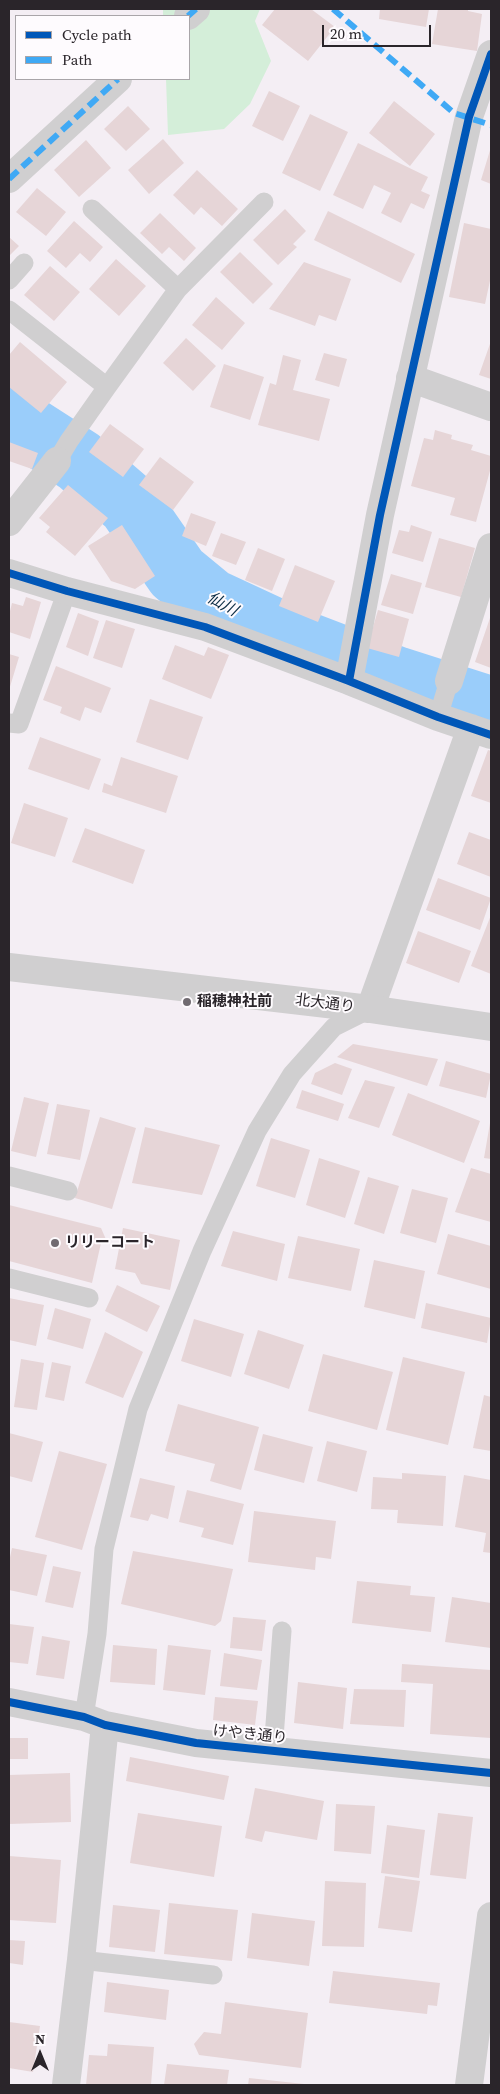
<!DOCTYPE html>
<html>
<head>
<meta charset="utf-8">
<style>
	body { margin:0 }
	#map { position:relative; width:500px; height:2094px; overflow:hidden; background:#f4eef4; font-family:"Source Serif 4",serif }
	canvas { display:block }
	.frame { position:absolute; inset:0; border:10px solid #2a252a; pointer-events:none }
	.legend { position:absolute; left:15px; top:15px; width:175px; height:65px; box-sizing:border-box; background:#fefbfe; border:1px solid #a9a5a9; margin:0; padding:6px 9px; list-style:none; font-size:15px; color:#2a252a }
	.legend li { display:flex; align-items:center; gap:10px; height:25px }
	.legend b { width:25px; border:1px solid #a9a5a9 }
	.north { position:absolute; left:15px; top:2029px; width:50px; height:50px; -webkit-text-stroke:4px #fefbfe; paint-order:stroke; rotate:0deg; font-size:14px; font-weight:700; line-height:20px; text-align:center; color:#2a252a }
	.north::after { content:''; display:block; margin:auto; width:18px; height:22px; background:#2a252a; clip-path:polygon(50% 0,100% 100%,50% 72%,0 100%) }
	.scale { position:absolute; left:322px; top:25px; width:109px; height:22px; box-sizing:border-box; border:2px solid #2a252a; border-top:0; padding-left:6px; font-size:15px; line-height:18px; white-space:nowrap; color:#2a252a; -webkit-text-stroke:4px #fefbfe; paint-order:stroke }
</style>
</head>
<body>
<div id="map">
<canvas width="500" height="2094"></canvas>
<div class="frame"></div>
<ul class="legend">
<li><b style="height:6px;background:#0057b8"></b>Cycle path</li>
<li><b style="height:6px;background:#3fa9f5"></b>Path</li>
</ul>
<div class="north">N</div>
<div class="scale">20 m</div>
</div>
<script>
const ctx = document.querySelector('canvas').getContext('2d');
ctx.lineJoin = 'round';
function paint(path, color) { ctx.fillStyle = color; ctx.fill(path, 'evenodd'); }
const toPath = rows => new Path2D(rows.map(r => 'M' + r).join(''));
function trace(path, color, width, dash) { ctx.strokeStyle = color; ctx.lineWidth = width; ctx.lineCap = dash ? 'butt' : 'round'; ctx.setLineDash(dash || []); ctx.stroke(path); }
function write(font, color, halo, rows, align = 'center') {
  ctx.font = font + ' "Source Serif 4","Noto Sans JP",serif'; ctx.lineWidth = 4; ctx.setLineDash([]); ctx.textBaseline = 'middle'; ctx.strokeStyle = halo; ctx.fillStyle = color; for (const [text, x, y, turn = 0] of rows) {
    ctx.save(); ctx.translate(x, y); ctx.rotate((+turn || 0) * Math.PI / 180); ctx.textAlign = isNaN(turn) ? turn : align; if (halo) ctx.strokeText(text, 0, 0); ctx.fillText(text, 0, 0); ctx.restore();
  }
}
paint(toPath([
	[163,9,260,9,255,21,271,61,250,104,224,129,168,135,166,79,189,79,189,16,163,16]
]), '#d4eed9');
trace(toPath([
	[9,416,79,461,130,505,177,573,211,601,295,640,397,679,491,709]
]), '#9acdfa', 65);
paint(toPath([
	[275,9,311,9,335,27,308,61,262,25],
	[380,9,429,9,426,27,379,19],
	[438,9,468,9,468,11,482,14,477,51,432,44],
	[269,91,300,106,283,141,252,126],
	[394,101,435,134,410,166,369,133],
	[128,106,150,129,126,151,104,129],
	[310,114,348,132,320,191,282,173],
	[163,139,184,163,149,194,128,170],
	[86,140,111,168,79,197,54,170],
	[358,143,428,177,421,191,430,195,424,209,411,203,401,223,381,213,391,193,374,185,363,209,333,195],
	[491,147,491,184,481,180],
	[197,170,238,209,222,226,201,207,194,215,173,195],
	[37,188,66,212,46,236,16,212],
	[285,209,306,231,293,244,297,247,278,265,253,240],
	[328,211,415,254,401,283,314,240],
	[160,213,196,248,184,261,169,247,162,254,140,233],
	[74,221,103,247,90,262,80,253,66,268,47,251],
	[464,223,491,229,491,276,485,304,449,297],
	[9,237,19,246,9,256],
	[240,252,273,284,253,304,220,272],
	[116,259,146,286,119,316,89,289],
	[304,262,351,279,336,321,319,315,315,326,269,309],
	[50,266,80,292,54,321,24,295],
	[216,297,245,323,222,350,192,325],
	[186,338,216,366,193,391,163,363],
	[491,341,491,379,479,375],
	[20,342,67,382,41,413,9,387,9,355],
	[324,353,347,359,339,387,315,380],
	[283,355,301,360,293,390,330,399,319,441,258,425,270,383,276,385],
	[224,364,264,377,250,420,210,407],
	[110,424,144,449,123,477,89,452],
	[435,430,452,435,451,439,473,445,471,450,491,456,491,467,476,522,450,515,455,498,411,486,424,438,433,440],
	[9,442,38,453,32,469,9,461],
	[160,457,194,482,173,510,139,485],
	[68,485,108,518,75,556,46,532,50,527,39,518],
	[191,513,216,522,206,546,182,536],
	[122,525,155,576,135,589,111,581,88,546],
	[411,525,432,532,423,562,392,553,399,530,409,532],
	[221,533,246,542,236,565,212,556],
	[439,538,475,548,461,597,425,587],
	[258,548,285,559,272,591,245,580],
	[295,565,335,581,318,622,279,606],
	[391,574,422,583,413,614,381,605],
	[26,597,41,602,30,639,9,632,9,615,12,603,23,606],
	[378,610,409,619,399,657,367,648],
	[78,613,99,621,88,656,66,647],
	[491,615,491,668,475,662],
	[106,620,135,629,122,668,93,658],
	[175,645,204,656,208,647,229,655,211,699,162,679],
	[9,654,19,657,9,690],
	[56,666,111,688,101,713,85,707,80,721,60,713,62,707,43,700],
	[150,699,203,717,188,760,136,742],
	[40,737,101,759,89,790,28,769],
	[488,750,491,751,491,803,471,796],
	[121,757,178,776,166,813,102,792,104,783,112,786],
	[24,803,68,818,55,857,11,843],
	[85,828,145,850,133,884,72,862],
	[469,832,491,840,491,877,457,864],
	[438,878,491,898,480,930,426,910],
	[491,915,491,974,471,966],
	[418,931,471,951,459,983,406,963],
	[353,1044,438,1059,427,1086,337,1057],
	[446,1061,491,1074,486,1098,439,1086],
	[335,1063,352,1069,342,1095,311,1084,315,1073],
	[365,1080,395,1087,379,1128,348,1118],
	[302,1090,344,1104,338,1121,296,1108],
	[408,1093,480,1121,464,1163,392,1135],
	[24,1097,49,1103,36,1157,11,1151],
	[57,1104,90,1110,80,1160,47,1154],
	[100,1117,136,1128,112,1209,75,1198],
	[490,1123,491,1124,491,1159,484,1158],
	[145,1127,220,1145,202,1195,132,1183],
	[271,1138,310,1150,295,1198,256,1186],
	[319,1158,360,1171,345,1218,306,1205],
	[471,1168,491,1174,491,1222,455,1212],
	[368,1177,399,1186,384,1234,354,1224],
	[412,1189,448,1198,436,1243,400,1233],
	[9,1205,101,1228,108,1244,101,1243,92,1283,9,1261],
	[123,1228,180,1240,170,1290,141,1284,135,1273,115,1269],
	[233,1231,285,1244,277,1281,221,1266],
	[448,1234,491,1246,491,1289,437,1274],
	[298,1236,360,1249,351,1291,288,1278],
	[374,1260,425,1271,415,1319,364,1307],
	[117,1285,160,1306,147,1332,105,1311],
	[9,1298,44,1305,36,1346,9,1340],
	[426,1303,491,1318,487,1343,421,1328],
	[55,1308,91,1319,83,1349,47,1339],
	[194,1319,244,1334,231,1377,181,1361],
	[258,1330,304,1345,289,1389,244,1374],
	[105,1332,143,1352,123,1398,85,1383],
	[323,1354,393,1372,377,1430,308,1411],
	[403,1357,465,1372,448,1445,386,1430],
	[21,1359,44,1363,37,1410,14,1407],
	[52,1362,71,1366,64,1401,45,1397],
	[484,1395,491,1397,491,1451,473,1448],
	[178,1404,259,1427,241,1490,210,1481,215,1464,165,1451],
	[9,1433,43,1442,32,1482,9,1476],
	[263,1434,313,1447,304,1483,254,1470],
	[327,1441,367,1451,357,1492,317,1481],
	[59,1451,107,1464,82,1550,35,1537],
	[402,1473,446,1476,443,1526,397,1523,398,1510,371,1509,373,1477,402,1479],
	[464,1475,491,1480,491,1553,483,1552,486,1533,455,1527],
	[140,1478,175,1486,168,1519,151,1514,148,1521,130,1517],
	[187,1490,244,1504,233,1545,201,1537,204,1528,179,1522],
	[254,1511,336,1521,331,1559,316,1557,315,1570,248,1562],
	[12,1548,47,1555,37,1596,9,1590,9,1562],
	[133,1551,233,1569,221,1621,215,1626,121,1604],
	[53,1566,81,1572,73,1608,45,1602],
	[357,1581,411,1586,410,1595,435,1597,431,1632,352,1623],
	[452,1597,491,1603,491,1648,445,1642],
	[233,1617,266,1620,262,1651,230,1648],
	[9,1624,34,1627,28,1664,9,1662],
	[42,1636,70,1641,64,1679,36,1675],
	[113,1645,157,1649,155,1685,110,1682],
	[168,1645,211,1650,205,1695,163,1690],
	[224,1653,262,1660,257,1690,220,1686],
	[402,1664,491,1670,491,1738,430,1734,433,1684,401,1682],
	[298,1682,347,1688,343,1729,294,1723],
	[354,1689,406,1690,404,1727,350,1724],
	[215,1697,258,1701,255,1725,213,1720],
	[9,1738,28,1738,28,1759,9,1759],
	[130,1757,229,1776,224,1800,126,1781],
	[70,1773,71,1822,9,1824,9,1775],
	[255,1788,324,1801,317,1840,265,1831,262,1842,245,1838],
	[336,1804,375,1806,371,1854,334,1851],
	[138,1813,222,1826,214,1877,130,1863],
	[438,1813,473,1817,466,1879,430,1875],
	[387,1825,425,1830,419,1878,381,1873],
	[9,1856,61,1860,56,1923,9,1920],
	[385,1876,420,1881,412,1932,378,1928],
	[325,1881,366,1883,364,1947,322,1946],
	[169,1903,238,1910,232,1961,164,1954],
	[113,1905,160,1910,155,1952,109,1947],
	[252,1913,315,1921,309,1966,247,1958],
	[9,1940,25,1941,23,1965,9,1963],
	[333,1971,440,1983,437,2006,428,2005,427,2014,329,2003],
	[107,1982,169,1990,166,2020,104,2012],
	[225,2002,308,2013,301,2068,199,2055,194,2044,204,2032,221,2034],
	[9,2022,40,2026,33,2072,9,2068],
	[108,2044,154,2047,151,2085,86,2085,89,2055,107,2056],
	[167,2064,229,2070,227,2085,164,2085],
	[249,2078,304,2084,303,2085,248,2085]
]), '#e6d5d7');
trace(toPath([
	[92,209,178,289],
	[9,280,24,263],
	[9,310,107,387],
	[57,461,69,441,107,387,178,289,264,202],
	[438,717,449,681],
	[9,723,19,724,67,591],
	[9,1176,68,1191],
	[9,1278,89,1298],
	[84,1717,97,1634,104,1549,138,1409,202,1251,257,1131,292,1074,334,1027,370,1009],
	[273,1751,282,1631],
	[81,1960,213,1975]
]), '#d0cfd0', 19);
trace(toPath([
	[188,16,196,9],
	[9,179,118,79],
	[410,378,491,407],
	[9,522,57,461],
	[9,573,67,591,205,627,349,681,438,717,491,735],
	[349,681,380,515,469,117,491,54],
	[449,681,491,547],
	[370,1009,471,728],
	[9,1702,84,1717,105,1725,196,1743,491,1773],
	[66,2085,81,1960,105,1725],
	[469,2085,491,1916]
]), '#d0cfd0', 28);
trace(toPath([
	[9,967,370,1009,491,1027]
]), '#d0cfd0', 28);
trace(toPath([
	[333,9,454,113,491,125],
	[188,16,196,9],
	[9,179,118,79]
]), '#3fa9f5', 6, [12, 6]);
trace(toPath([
	[9,573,67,591,205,627,349,681,438,717,491,735],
	[349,681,380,515,469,117,491,54],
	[9,1702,84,1717,105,1725,196,1743,491,1773]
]), '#0057b8', 8);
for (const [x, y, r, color] of [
	[187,1002,5,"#716b71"],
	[55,1243,5,"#716b71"]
]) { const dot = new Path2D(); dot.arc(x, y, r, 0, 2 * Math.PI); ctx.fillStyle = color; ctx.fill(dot); trace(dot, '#fefbfe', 2); }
write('bold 15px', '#2a252a', '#fefbfe', [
	["稲穂神社前",197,1002],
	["リリーコート",65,1243]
], 'left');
write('15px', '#2a252a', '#fefbfe', [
	["北大通り",325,1004,7],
	["けやき通り",250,1735,6]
]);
write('italic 16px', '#0c2d45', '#fefbfe', [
	["仙川",222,605,29]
]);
</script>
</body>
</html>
